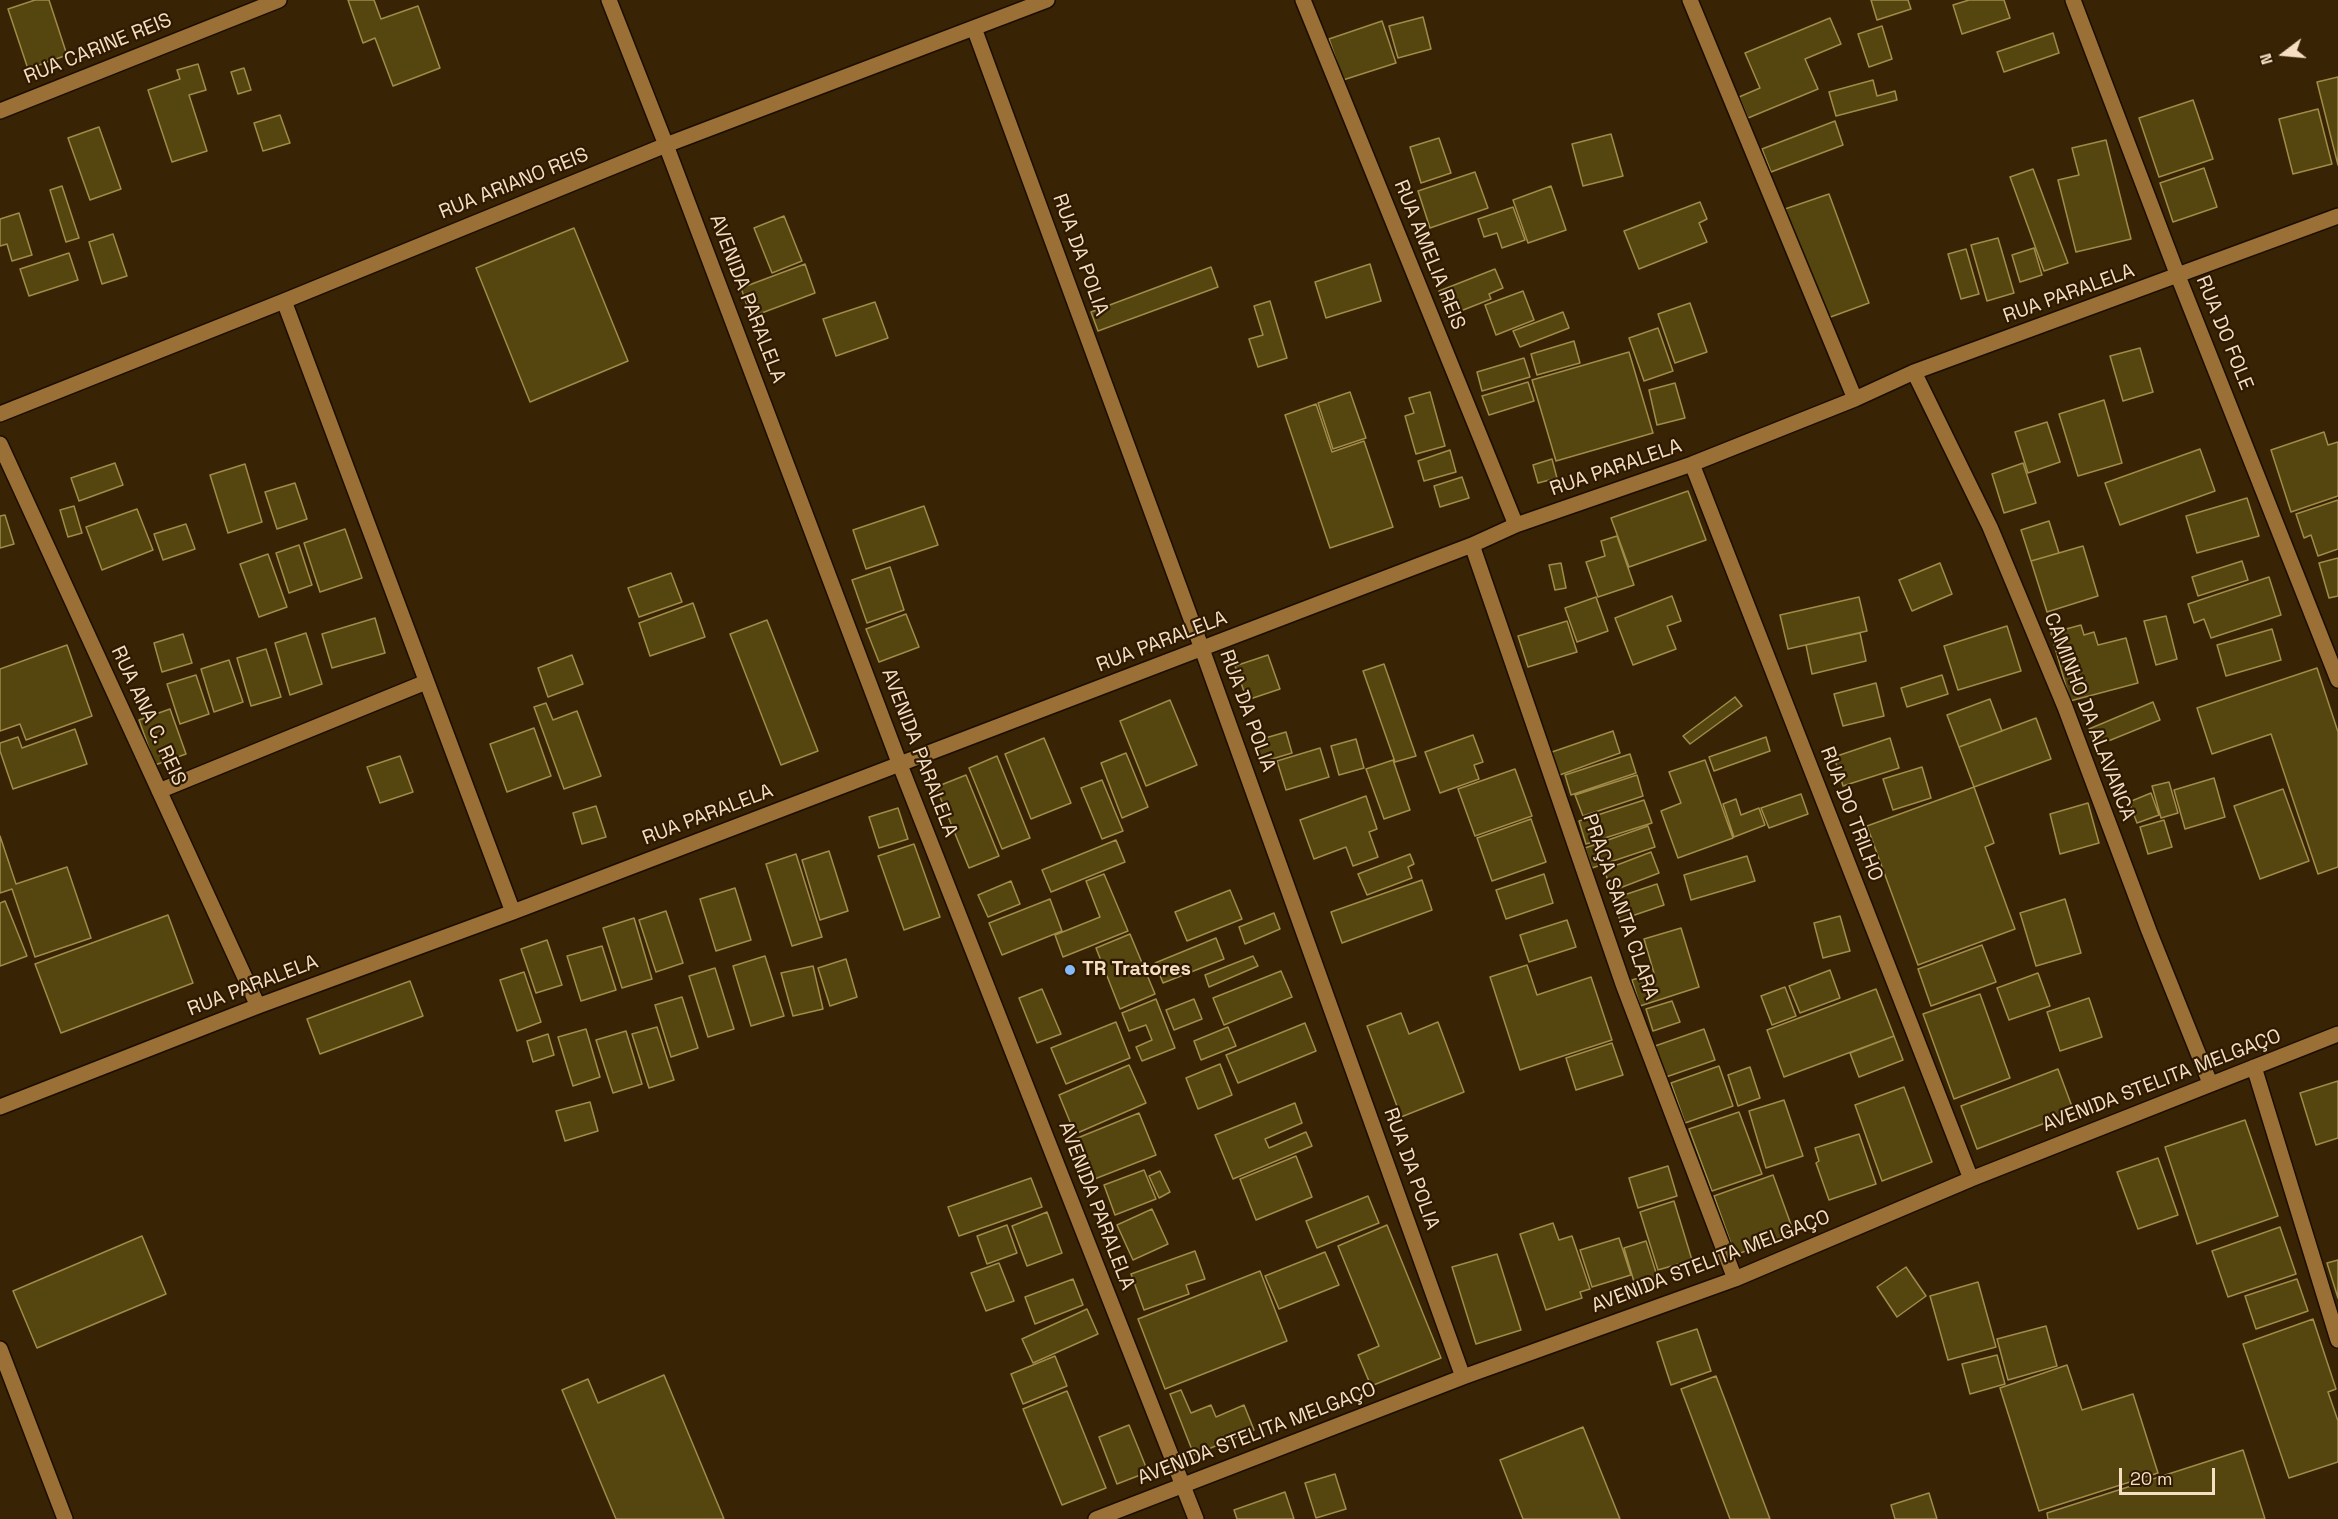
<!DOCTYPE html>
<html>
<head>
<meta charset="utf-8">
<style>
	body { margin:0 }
	#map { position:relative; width:2338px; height:1519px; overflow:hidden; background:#382304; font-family:"Space Grotesk",sans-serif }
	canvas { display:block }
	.north { position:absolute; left:2254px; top:24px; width:60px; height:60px; -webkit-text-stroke:4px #2e1a00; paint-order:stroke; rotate:254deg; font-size:16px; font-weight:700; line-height:24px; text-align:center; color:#f5dec2 }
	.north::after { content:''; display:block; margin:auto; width:21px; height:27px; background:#f5dec2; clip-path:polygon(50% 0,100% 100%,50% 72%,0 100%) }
	.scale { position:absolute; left:2119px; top:1468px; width:96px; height:27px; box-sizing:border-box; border:3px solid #f5dec2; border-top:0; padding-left:8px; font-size:18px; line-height:21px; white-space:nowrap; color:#f5dec2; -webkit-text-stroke:4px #2e1a00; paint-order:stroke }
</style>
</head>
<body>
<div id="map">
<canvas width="2338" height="1519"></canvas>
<div class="north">N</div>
<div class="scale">20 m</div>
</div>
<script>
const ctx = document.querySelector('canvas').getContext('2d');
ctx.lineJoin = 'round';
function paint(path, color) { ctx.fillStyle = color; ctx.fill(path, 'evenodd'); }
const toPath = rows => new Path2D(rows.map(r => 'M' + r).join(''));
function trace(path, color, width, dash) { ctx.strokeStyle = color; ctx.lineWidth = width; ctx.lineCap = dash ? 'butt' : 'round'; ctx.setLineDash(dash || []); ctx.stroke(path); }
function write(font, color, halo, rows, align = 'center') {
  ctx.font = font + ' "Space Grotesk",sans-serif'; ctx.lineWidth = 4.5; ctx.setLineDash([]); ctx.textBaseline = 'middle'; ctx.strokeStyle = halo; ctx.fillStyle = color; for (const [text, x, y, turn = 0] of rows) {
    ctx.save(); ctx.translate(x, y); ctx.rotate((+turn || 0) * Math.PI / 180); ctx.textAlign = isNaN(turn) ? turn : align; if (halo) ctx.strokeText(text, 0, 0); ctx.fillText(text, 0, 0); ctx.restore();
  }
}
const building = toPath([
	[35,0,49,0,67,55,28,69,8,9,35,0],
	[348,0,374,0,381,19,418,6,440,68,393,86,375,38,363,43,348,0],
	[1871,0,1908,0,1911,9,1877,20,1871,0],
	[1969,0,2004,0,2010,18,1962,34,1953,5,1969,0],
	[1423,17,1431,49,1398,58,1389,26,1423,17],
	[1830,18,1841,44,1805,59,1818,89,1748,118,1739,97,1760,88,1745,53,1830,18],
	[1382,21,1396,63,1343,80,1329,39,1382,21],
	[1882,26,1892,59,1869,67,1858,34,1882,26],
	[2053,33,2059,53,2004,72,1997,52,2053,33],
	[198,64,206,90,189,95,207,151,172,162,148,90,180,79,177,70,198,64],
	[244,68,251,90,238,94,231,72,244,68],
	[2338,77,2338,165,2317,82,2338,77],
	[1873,80,1877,96,1895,91,1897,100,1836,116,1829,92,1873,80],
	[2193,100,2213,159,2159,177,2139,118,2193,100],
	[2318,109,2332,164,2293,174,2279,119,2318,109],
	[280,115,290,143,263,151,254,123,280,115],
	[1835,121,1843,145,1771,172,1762,149,1835,121],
	[99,127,121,189,90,200,68,138,99,127],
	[1611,134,1623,176,1583,186,1572,144,1611,134],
	[1439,138,1451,173,1421,183,1410,147,1439,138],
	[2106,140,2131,239,2076,252,2058,180,2079,175,2072,148,2106,140],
	[2204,168,2217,207,2173,222,2160,183,2204,168],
	[2033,169,2068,263,2044,271,2010,177,2033,169],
	[1475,172,1488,208,1430,228,1418,191,1475,172],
	[62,186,79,238,66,242,50,190,62,186],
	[1551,186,1566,230,1528,243,1513,200,1551,186],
	[1829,194,1869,303,1825,319,1785,209,1829,194],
	[1700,202,1707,219,1699,223,1707,242,1639,269,1624,231,1700,202],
	[1513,207,1525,240,1502,248,1497,233,1484,237,1478,219,1513,207],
	[19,213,32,255,12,261,7,244,0,246,0,219,19,213],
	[784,216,802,261,772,273,754,228,784,216],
	[574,228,628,361,530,402,476,268,574,228],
	[113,234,127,276,102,284,89,242,113,234],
	[1998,238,2014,293,1987,301,1971,245,1998,238],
	[2034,248,2042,275,2020,282,2012,255,2034,248],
	[1966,249,1979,294,1961,299,1948,254,1966,249],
	[69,253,78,280,29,296,20,269,69,253],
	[805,264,815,293,751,317,741,288,805,264],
	[1370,264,1381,301,1326,318,1315,282,1370,264],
	[1211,267,1218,287,1098,331,1091,312,1211,267],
	[1495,269,1503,288,1489,294,1491,299,1448,316,1439,291,1495,269],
	[1523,291,1534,320,1496,335,1485,305,1523,291],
	[1270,301,1287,358,1258,367,1249,339,1263,335,1254,306,1270,301],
	[875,302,888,338,836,356,823,319,875,302],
	[1690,303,1707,352,1675,363,1658,314,1690,303],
	[1563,312,1569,328,1520,347,1513,331,1563,312],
	[1658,328,1673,371,1644,381,1629,338,1658,328],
	[1574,341,1580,363,1537,375,1531,354,1574,341],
	[2140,348,2153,392,2123,401,2110,356,2140,348],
	[1629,352,1653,433,1556,461,1532,380,1629,352],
	[1524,358,1530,377,1482,391,1477,372,1524,358],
	[1528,382,1534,401,1489,415,1482,396,1528,382],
	[1675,383,1685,418,1657,425,1649,390,1675,383],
	[1350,392,1366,438,1333,449,1318,403,1350,392],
	[1430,392,1445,446,1416,454,1405,416,1414,413,1409,398,1430,392],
	[2104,400,2122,463,2078,476,2059,414,2104,400],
	[1316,404,1332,452,1364,441,1393,527,1330,548,1285,415,1316,404],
	[2047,422,2060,462,2028,473,2015,432,2047,422],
	[2324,432,2328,445,2338,442,2338,496,2291,512,2271,450,2324,432],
	[2200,449,2215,491,2120,525,2105,483,2200,449],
	[1450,450,1456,472,1424,481,1418,461,1450,450],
	[1552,459,1557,478,1538,483,1533,465,1552,459],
	[115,463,123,485,79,501,71,478,115,463],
	[2023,463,2036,503,2004,513,1992,474,2023,463],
	[245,464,262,522,228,533,210,475,245,464],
	[1462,477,1469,498,1440,507,1434,486,1462,477],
	[295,483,307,519,277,529,265,492,295,483],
	[1688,491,1706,540,1629,567,1611,518,1688,491],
	[2247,498,2259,536,2197,553,2186,516,2247,498],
	[2338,500,2338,549,2318,556,2311,535,2304,538,2296,514,2338,500],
	[74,506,82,533,68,537,60,510,74,506],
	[924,506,938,545,866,569,853,530,924,506],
	[137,509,153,550,102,570,86,527,137,509],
	[5,515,14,544,0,548,0,516,5,515],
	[2049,521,2059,553,2031,561,2021,530,2049,521],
	[186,524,195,549,163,560,154,534,186,524],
	[345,529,362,578,320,592,304,543,345,529],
	[1617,536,1634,585,1598,597,1586,562,1605,556,1601,541,1617,536],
	[299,545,312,585,289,593,276,553,299,545],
	[2083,546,2098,596,2047,612,2031,561,2083,546],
	[268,554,287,607,259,617,240,564,268,554],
	[2338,558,2338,596,2329,598,2319,563,2338,558],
	[2242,561,2248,580,2198,596,2192,577,2242,561],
	[1561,563,1566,588,1555,590,1549,565,1561,563],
	[1940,563,1952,594,1912,611,1899,580,1940,563],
	[890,567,904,610,867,623,852,580,890,567],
	[671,573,682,602,639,617,628,588,671,573],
	[2269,577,2281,615,2211,638,2204,619,2194,623,2188,604,2269,577],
	[1672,596,1681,621,1667,626,1676,649,1633,665,1615,618,1672,596],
	[1596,597,1608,631,1577,642,1565,608,1596,597],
	[1859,597,1867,631,1788,649,1780,615,1859,597],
	[693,603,705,637,650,656,639,623,693,603],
	[906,614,919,647,879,662,866,629,906,614],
	[2166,616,2177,659,2156,665,2144,621,2166,616],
	[375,618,385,653,332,668,322,634,375,618],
	[767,620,818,751,781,765,730,634,767,620],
	[1567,621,1577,652,1528,667,1518,636,1567,621],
	[2081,625,2084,635,2094,632,2098,645,2126,638,2138,683,2070,701,2051,633,2081,625],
	[2007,626,2021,671,1958,690,1944,646,2007,626],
	[2272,629,2281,660,2226,676,2217,645,2272,629],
	[306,633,322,684,290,695,275,643,306,633],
	[1860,633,1866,661,1812,674,1806,645,1860,633],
	[183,634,192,663,162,672,154,643,183,634],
	[67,645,92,716,26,740,20,724,0,731,0,669,67,645],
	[266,649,281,697,251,706,237,658,266,649],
	[572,655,583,684,548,697,538,668,572,655],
	[1268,655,1280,689,1247,700,1235,666,1268,655],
	[229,660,243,702,214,712,201,669,229,660],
	[1384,664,1416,756,1395,762,1363,671,1384,664],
	[2317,668,2338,732,2338,867,2318,874,2271,734,2212,754,2197,708,2317,668],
	[196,675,209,714,180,724,167,684,196,675],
	[1942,675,1948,694,1907,707,1901,688,1942,675],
	[1876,683,1884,716,1843,726,1834,694,1876,683],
	[1735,697,1742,706,1690,744,1683,736,1735,697],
	[1990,699,2002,731,1959,747,1947,715,1990,699],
	[1170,700,1197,765,1146,786,1120,721,1170,700],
	[2153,702,2160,720,2096,746,2089,729,2153,702],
	[546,703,553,720,577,711,601,776,564,789,534,707,546,703],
	[170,709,186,754,155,765,139,720,170,709],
	[2036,718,2051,759,1974,787,1959,747,2036,718],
	[534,728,551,776,507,792,490,744,534,728],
	[75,729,87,764,13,789,0,751,0,743,18,737,22,748,75,729],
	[1613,731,1620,753,1557,776,1549,753,1613,731],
	[1286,732,1292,753,1262,762,1255,741,1286,732],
	[1473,735,1483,762,1474,765,1479,779,1440,793,1425,752,1473,735],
	[1766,737,1770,751,1714,771,1709,757,1766,737],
	[1044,738,1071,803,1031,819,1005,754,1044,738],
	[1890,738,1899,768,1843,786,1834,757,1890,738],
	[1356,739,1364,768,1339,775,1331,746,1356,739],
	[1320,748,1329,777,1286,790,1277,761,1320,748],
	[1126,753,1148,807,1122,818,1101,763,1126,753],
	[1630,754,1636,773,1571,795,1565,775,1630,754],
	[400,756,413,792,380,803,367,767,400,756],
	[997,756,1030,838,1002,849,969,768,997,756],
	[1393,760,1410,810,1384,819,1366,769,1393,760],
	[1705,760,1733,838,1678,858,1661,811,1681,803,1669,772,1705,760],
	[1922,767,1931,798,1893,810,1883,779,1922,767],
	[1515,769,1532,816,1475,836,1458,789,1515,769],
	[966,775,999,856,969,868,936,787,966,775],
	[1637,775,1643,796,1583,816,1575,795,1637,775],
	[2214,778,2225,817,2185,829,2174,790,2214,778],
	[1102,780,1123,831,1102,839,1081,788,1102,780],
	[2169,782,2178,813,2161,818,2152,786,2169,782],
	[1974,787,1994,843,1985,847,2015,929,1918,965,1867,826,1974,787],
	[2283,789,2309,861,2260,879,2234,806,2283,789],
	[2151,793,2159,815,2137,823,2129,802,2151,793],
	[1801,794,1808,814,1769,828,1761,808,1801,794],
	[1366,796,1377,829,1369,832,1378,857,1353,866,1346,847,1314,859,1300,820,1366,796],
	[1736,799,1741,815,1759,808,1765,825,1734,837,1723,804,1736,799],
	[1644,800,1652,823,1586,844,1579,821,1644,800],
	[2088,803,2099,843,2060,854,2050,814,2088,803],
	[596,806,606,837,582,844,573,813,596,806],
	[898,808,908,839,879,848,869,817,898,808],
	[1531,819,1546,862,1492,881,1477,838,1531,819],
	[2164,820,2172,847,2148,854,2140,827,2164,820],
	[1648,826,1655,847,1592,868,1585,848,1648,826],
	[0,836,16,884,67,867,91,938,35,957,12,889,0,893,0,836],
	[1116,840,1125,862,1051,892,1042,870,1116,840],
	[914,844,940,917,904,930,878,856,914,844],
	[829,851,848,911,820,920,802,860,829,851],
	[1651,852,1659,873,1612,891,1604,870,1651,852],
	[796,854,822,937,792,946,766,864,796,854],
	[1410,854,1414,864,1408,867,1412,878,1367,895,1358,874,1410,854],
	[1747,856,1755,881,1691,900,1684,875,1747,856],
	[1104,874,1128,931,1063,957,1055,935,1100,917,1086,881,1104,874],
	[1544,874,1553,903,1506,919,1496,890,1544,874],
	[1422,880,1432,910,1342,943,1331,912,1422,880],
	[1011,881,1020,904,988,917,978,895,1011,881],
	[1657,884,1664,905,1620,920,1612,899,1657,884],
	[735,888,751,940,716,951,700,899,735,888],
	[1230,890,1242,919,1187,941,1175,912,1230,890],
	[1050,899,1062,931,1002,955,989,923,1050,899],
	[2065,899,2081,953,2036,966,2020,913,2065,899],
	[5,901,27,956,0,966,0,903,5,901],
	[666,911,683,963,656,972,639,920,666,911],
	[1274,913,1280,929,1245,944,1239,927,1274,913],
	[168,915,193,983,61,1033,35,964,168,915],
	[1840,916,1850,951,1823,958,1814,923,1840,916],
	[634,918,652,979,622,988,603,928,634,918],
	[1567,920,1576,947,1529,962,1520,935,1567,920],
	[1681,928,1699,987,1640,1006,1632,980,1654,973,1644,939,1681,928],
	[1130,934,1155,994,1120,1009,1096,948,1130,934],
	[1216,938,1224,959,1163,983,1155,963,1216,938],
	[547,940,562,985,536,993,521,949,547,940],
	[1982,945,1996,982,1931,1006,1918,969,1982,945],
	[602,946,616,990,581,1001,567,956,602,946],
	[765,956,784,1016,751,1026,733,966,765,956],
	[1253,956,1258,966,1209,987,1205,975,1253,956],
	[846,959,857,997,830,1006,818,968,846,959],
	[1527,965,1537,995,1591,977,1612,1040,1520,1070,1490,977,1527,965],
	[813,966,823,1009,793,1016,781,973,813,966],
	[715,968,734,1029,708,1037,689,976,715,968],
	[1830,970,1840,998,1800,1013,1789,986,1830,970],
	[1281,971,1292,997,1224,1025,1213,998,1281,971],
	[524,972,541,1022,517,1031,500,980,524,972],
	[2038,973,2050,1006,2009,1020,1997,988,2038,973],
	[410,981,423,1016,320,1054,307,1019,410,981],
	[1785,987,1796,1016,1772,1025,1761,996,1785,987],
	[1042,989,1061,1034,1037,1043,1019,998,1042,989],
	[1876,989,1894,1036,1784,1077,1767,1030,1876,989],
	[1980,994,2010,1078,1954,1099,1923,1014,1980,994],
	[682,997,698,1048,671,1057,655,1005,682,997],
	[2089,998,2102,1037,2060,1051,2047,1012,2089,998],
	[1156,999,1175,1048,1142,1061,1136,1047,1152,1040,1146,1025,1129,1031,1122,1013,1156,999],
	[1194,999,1202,1019,1174,1030,1166,1010,1194,999],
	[1672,1001,1680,1022,1653,1031,1646,1009,1672,1001],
	[1401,1013,1409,1034,1438,1022,1464,1092,1401,1117,1367,1026,1401,1013],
	[1116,1022,1130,1058,1066,1084,1051,1048,1116,1022],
	[1305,1023,1316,1051,1238,1083,1226,1055,1305,1023],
	[657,1027,674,1080,649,1088,632,1034,657,1027],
	[1228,1027,1236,1046,1201,1060,1194,1041,1228,1027],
	[586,1029,600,1077,573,1086,558,1037,586,1029],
	[1704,1029,1715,1060,1666,1077,1655,1046,1704,1029],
	[626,1031,642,1084,613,1093,596,1040,626,1031],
	[548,1034,554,1055,533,1062,527,1041,548,1034],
	[1894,1036,1903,1060,1859,1077,1850,1053,1894,1036],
	[1612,1043,1623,1075,1576,1090,1566,1058,1612,1043],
	[1220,1064,1232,1095,1198,1109,1186,1078,1220,1064],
	[1129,1065,1146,1103,1075,1134,1059,1095,1129,1065],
	[1719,1066,1733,1106,1685,1123,1671,1083,1719,1066],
	[1750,1067,1760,1098,1738,1106,1728,1075,1750,1067],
	[2058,1069,2074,1112,1977,1149,1961,1106,2058,1069],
	[2338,1081,2338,1138,2316,1145,2300,1093,2338,1081],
	[1904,1087,1932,1162,1882,1181,1855,1105,1904,1087],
	[1784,1100,1803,1156,1766,1168,1749,1111,1784,1100],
	[590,1102,598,1131,565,1141,556,1111,590,1102],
	[1295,1103,1302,1123,1265,1139,1269,1148,1306,1132,1312,1146,1233,1179,1215,1135,1295,1103],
	[1739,1112,1762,1174,1712,1191,1689,1129,1739,1112],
	[1139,1113,1156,1155,1092,1180,1075,1139,1139,1113],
	[2245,1120,2278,1216,2197,1244,2165,1147,2245,1120],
	[1859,1134,1876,1184,1829,1200,1816,1163,1819,1161,1815,1148,1859,1134],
	[1296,1156,1312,1197,1256,1220,1240,1179,1296,1156],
	[2158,1158,2178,1215,2138,1229,2117,1172,2158,1158],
	[1668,1166,1677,1196,1638,1208,1629,1178,1668,1166],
	[1144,1170,1156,1199,1115,1215,1104,1185,1144,1170],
	[1160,1171,1170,1192,1159,1198,1149,1176,1160,1171],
	[1773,1175,1794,1233,1735,1255,1714,1196,1773,1175],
	[1031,1178,1042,1207,959,1236,948,1207,1031,1178],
	[1368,1196,1379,1223,1317,1248,1306,1221,1368,1196],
	[1674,1201,1692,1260,1658,1270,1640,1212,1674,1201],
	[1152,1209,1168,1244,1133,1260,1117,1225,1152,1209],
	[1047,1212,1062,1253,1027,1266,1012,1226,1047,1212],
	[1553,1223,1559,1240,1572,1236,1590,1289,1580,1292,1582,1298,1546,1310,1520,1234,1553,1223],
	[1007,1225,1017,1253,987,1264,977,1236,1007,1225],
	[1387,1225,1441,1358,1371,1386,1358,1355,1379,1346,1338,1246,1387,1225],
	[2280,1227,2296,1274,2228,1297,2212,1251,2280,1227],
	[142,1236,166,1294,37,1348,13,1291,142,1236],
	[1619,1238,1631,1275,1592,1287,1580,1250,1619,1238],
	[1646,1241,1660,1285,1637,1292,1624,1248,1646,1241],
	[1195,1251,1205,1279,1186,1285,1189,1294,1144,1310,1131,1274,1195,1251],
	[1325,1252,1339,1285,1279,1309,1265,1276,1325,1252],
	[1497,1254,1521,1330,1476,1344,1452,1267,1497,1254],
	[2338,1260,2338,1298,2327,1263,2338,1260],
	[999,1263,1014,1301,986,1311,971,1273,999,1263],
	[1906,1267,1926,1296,1897,1317,1877,1287,1906,1267],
	[1260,1271,1287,1341,1165,1389,1138,1319,1260,1271],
	[1073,1279,1083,1305,1035,1324,1025,1297,1073,1279],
	[2297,1279,2308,1311,2256,1329,2245,1296,2297,1279],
	[1978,1282,1996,1347,1948,1360,1930,1296,1978,1282],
	[1087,1309,1098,1334,1033,1363,1022,1339,1087,1309],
	[2313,1319,2336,1389,2328,1392,2338,1421,2338,1462,2289,1478,2243,1344,2313,1319],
	[2046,1326,2057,1366,2008,1380,1997,1339,2046,1326],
	[1697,1329,1711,1371,1671,1385,1657,1342,1697,1329],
	[1997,1355,2005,1384,1970,1394,1962,1364,1997,1355],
	[1055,1356,1067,1386,1023,1404,1011,1374,1055,1356],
	[2067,1365,2082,1410,2133,1394,2158,1473,2039,1511,2000,1388,2067,1365],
	[664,1375,724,1519,616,1519,562,1390,588,1379,598,1403,664,1375],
	[1716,1376,1770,1519,1730,1519,1681,1389,1716,1376],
	[1181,1390,1191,1413,1211,1405,1216,1417,1244,1405,1254,1430,1194,1455,1170,1394,1181,1390],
	[1067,1391,1106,1488,1062,1505,1023,1409,1067,1391],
	[1129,1425,1148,1472,1117,1484,1099,1437,1129,1425],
	[1583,1427,1620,1519,1523,1519,1500,1460,1583,1427],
	[2243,1450,2265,1519,2048,1519,2047,1513,2243,1450],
	[1335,1474,1346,1509,1316,1518,1305,1483,1335,1474],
	[1285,1492,1294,1519,1237,1519,1234,1510,1285,1492],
	[1929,1493,1937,1519,1895,1519,1891,1505,1929,1493]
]);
paint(building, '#554610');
trace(building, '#a08c48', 1.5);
const minor = toPath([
	[609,0,666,145,900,765,1196,1519],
	[1303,0,1516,525],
	[1690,0,1855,399],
	[2073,0,2178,276,2338,680],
	[974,28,1202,649,1463,1377],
	[0,111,279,0],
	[284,301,513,912],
	[1914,372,1990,527,2065,707,2149,931,2210,1083],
	[0,414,284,301,666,145,1047,0],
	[0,444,258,1006],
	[1692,464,1971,1179],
	[1472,545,1623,984,1735,1279],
	[159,791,426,682],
	[2254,1067,2338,1340],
	[0,1107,258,1006,513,912,1472,545,1516,525,1692,464,1855,399,1914,372,2338,216],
	[1096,1519,1463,1377,1735,1279,1971,1179,2338,1034]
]);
const tertiary = toPath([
	[0,1349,65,1519]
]);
trace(minor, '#1b0e01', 18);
trace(tertiary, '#1b0e01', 18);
trace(minor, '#9a7037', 15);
trace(tertiary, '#9a7037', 15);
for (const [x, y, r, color] of [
	[1070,970,6,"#85bbfb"]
]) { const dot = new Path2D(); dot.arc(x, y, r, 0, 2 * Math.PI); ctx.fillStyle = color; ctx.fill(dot); trace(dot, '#2e1a00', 2); }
write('20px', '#f5dec2', '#2e1a00', [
	["RUA CARINE REIS",98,49,-22],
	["RUA ARIANO REIS",514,184,-22],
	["RUA DA POLIA",1080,255,70],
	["RUA AMELIA REIS",1429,255,68],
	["RUA PARALELA",2069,294,-20],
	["AVENIDA PARALELA",747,299,69],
	["RUA DO FOLE",2224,333,68],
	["RUA PARALELA",1616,468,-19],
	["RUA PARALELA",1162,642,-21],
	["RUA DA POLIA",1247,711,70],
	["RUA ANA C. REIS",148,716,65],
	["CAMINHO DA ALAVANCA",2089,717,69],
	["AVENIDA PARALELA",919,753,69],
	["RUA DO TRILHO",1851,814,69],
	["RUA PARALELA",708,815,-21],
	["PRAÇA SANTA CLARA",1620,907,71],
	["RUA PARALELA",253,986,-21],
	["AVENIDA STELITA MELGAÇO",2162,1081,-21],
	["RUA DA POLIA",1411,1169,70],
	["AVENIDA PARALELA",1096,1206,69],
	["AVENIDA STELITA MELGAÇO",1711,1262,-21],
	["AVENIDA STELITA MELGAÇO",1257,1434,-21]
]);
write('bold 20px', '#f5dec2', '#2e1a00', [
	["TR Tratores",1082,970]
], 'left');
</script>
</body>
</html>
